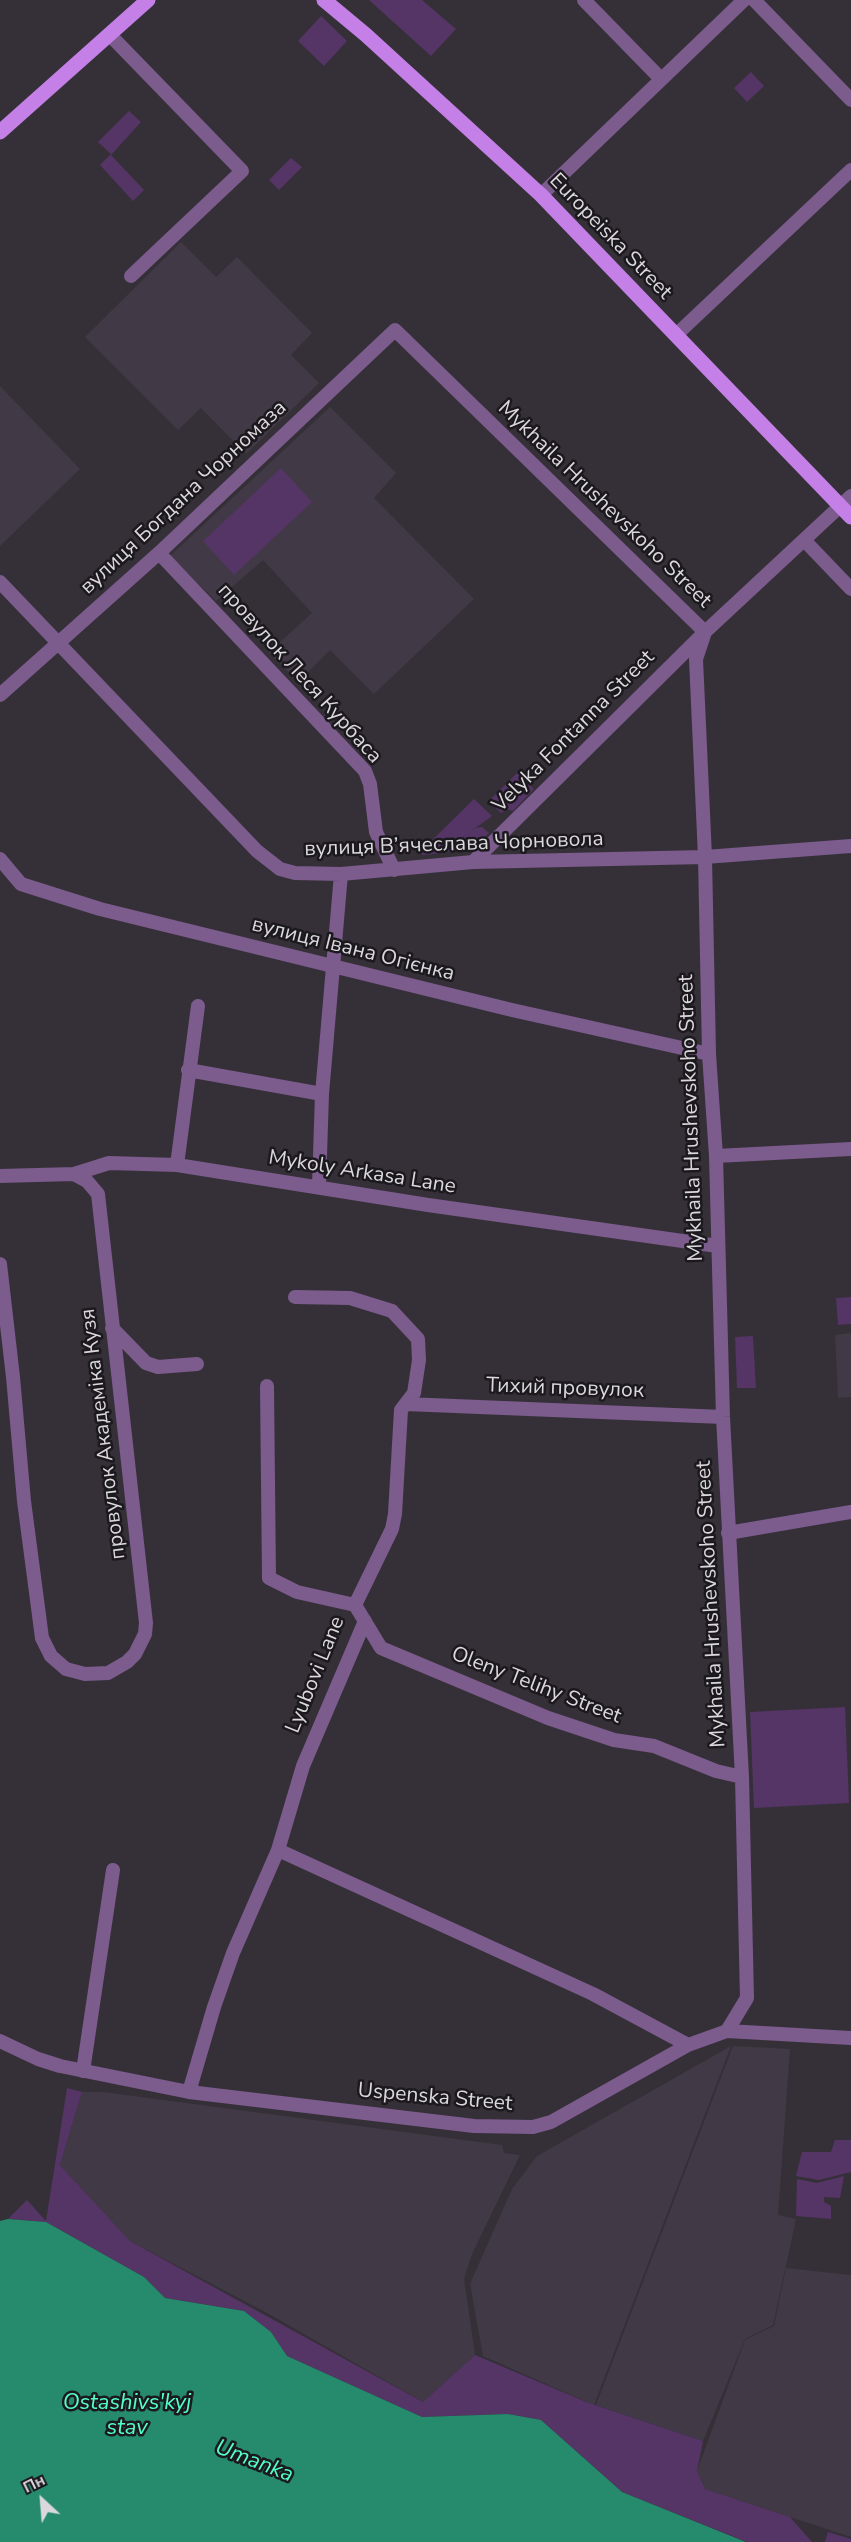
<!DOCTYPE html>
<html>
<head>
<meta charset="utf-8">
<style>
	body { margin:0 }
	#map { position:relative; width:851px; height:2542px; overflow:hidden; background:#353038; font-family:"Nunito Sans",sans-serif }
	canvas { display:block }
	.north { position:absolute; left:12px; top:2470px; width:60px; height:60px; -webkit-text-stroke:4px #1b191d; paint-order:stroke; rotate:334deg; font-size:16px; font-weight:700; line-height:24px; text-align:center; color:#dbd8dd }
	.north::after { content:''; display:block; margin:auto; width:21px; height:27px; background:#dbd8dd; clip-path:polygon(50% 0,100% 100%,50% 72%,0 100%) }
</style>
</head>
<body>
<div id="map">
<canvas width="851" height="2542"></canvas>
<div class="north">Пн</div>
</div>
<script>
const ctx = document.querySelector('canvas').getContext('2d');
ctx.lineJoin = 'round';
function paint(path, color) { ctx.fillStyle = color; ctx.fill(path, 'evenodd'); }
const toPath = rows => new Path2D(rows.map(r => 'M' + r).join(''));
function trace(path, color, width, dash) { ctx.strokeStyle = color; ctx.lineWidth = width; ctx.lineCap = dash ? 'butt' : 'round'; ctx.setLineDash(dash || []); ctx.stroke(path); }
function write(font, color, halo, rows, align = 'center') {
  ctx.font = font + ' "Nunito Sans",sans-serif'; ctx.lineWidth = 5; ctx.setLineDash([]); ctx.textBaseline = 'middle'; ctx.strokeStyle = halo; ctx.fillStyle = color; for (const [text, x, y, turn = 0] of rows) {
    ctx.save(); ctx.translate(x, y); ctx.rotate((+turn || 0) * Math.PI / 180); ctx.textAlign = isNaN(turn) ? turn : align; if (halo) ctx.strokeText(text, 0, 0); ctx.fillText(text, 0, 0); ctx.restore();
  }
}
paint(toPath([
	[181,242,216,277,237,257,312,333,291,355,319,383,246,454,201,408,178,430,85,337],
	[0,386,80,469,0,546],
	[330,407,396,473,374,498,474,599,374,694,330,650,298,682,269,652,312,613,263,560,216,601,170,556],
	[851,1333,851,1397,838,1398,835,1335],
	[731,2046,594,2405,483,2356,470,2284,512,2189,537,2156],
	[733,2046,790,2049,778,2215,796,2219,773,2325,745,2339,703,2441,596,2405],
	[82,2092,103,2092,502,2145,504,2153,520,2155,472,2254,464,2279,475,2355,423,2402,269,2314,130,2241,60,2165],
	[786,2268,851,2275,851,2537,705,2489,697,2471,745,2340,774,2326]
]), '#413945');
paint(toPath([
	[369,0,422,0,456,29,431,56],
	[321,16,347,41,324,66,298,41],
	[751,72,764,86,747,102,734,88],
	[129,111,141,122,111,155,144,190,133,201,100,165,111,154,98,142],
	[291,158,302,167,279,190,269,180],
	[281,468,312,502,234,575,203,541],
	[517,773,534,789,513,811,507,809,501,813,489,801],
	[474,799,492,816,441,853,423,855,420,852],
	[482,827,489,833,471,850,444,852,475,828],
	[851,1297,851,1324,838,1325,836,1298],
	[753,1336,756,1388,737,1388,735,1337],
	[845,1707,849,1803,754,1808,750,1712],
	[67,2088,82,2092,60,2165,130,2241,423,2402,475,2355,589,2403,703,2441,697,2471,705,2489,790,2517,812,2542,747,2542,622,2492,541,2420,508,2414,422,2417,287,2356,271,2332,244,2311,165,2298,144,2277,46,2222,8,2219,27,2200,46,2221],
	[835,2140,851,2140,851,2172,819,2180,796,2176,802,2152,831,2152],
	[844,2176,840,2198,824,2197,824,2202,831,2206,831,2219,796,2216,797,2179,817,2183],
	[828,2532,851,2539,851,2542,825,2542]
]), '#553466');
paint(toPath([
	[8,2219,46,2222,144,2277,165,2298,244,2311,271,2332,287,2356,422,2417,508,2414,541,2420,622,2492,746,2542,0,2542,0,2221]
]), '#258b6c');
trace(toPath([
	[584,0,661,79],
	[754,0,851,100],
	[110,35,242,171,131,276],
	[541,195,744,0],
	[676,335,851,170],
	[804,540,851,589],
	[159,553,365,771,370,784,376,832,394,870],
	[0,582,257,851,280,869,295,873,341,874,473,862,705,857,851,846],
	[705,632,696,659,705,857,709,1054,716,1156,723,1417,742,1777,747,1998,727,2031],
	[0,695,159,553,395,330,705,632],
	[0,859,21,884,100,909,512,1010,709,1054],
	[473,862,705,632,851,496],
	[188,1070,322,1094],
	[716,1156,851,1149],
	[177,1165,198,1006],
	[0,1176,74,1174,109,1163,177,1165,428,1205,718,1246],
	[319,1186,322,1094,341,874],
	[0,1264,13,1377,24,1501,42,1638,51,1656,66,1669,85,1674,108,1673,127,1662,135,1654,145,1634,146,1623,98,1194,87,1181,74,1174],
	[295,1297,350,1298,392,1311,418,1339,419,1360,414,1393,401,1410,395,1514,392,1529,355,1605,381,1648,548,1718,614,1740,654,1746,716,1771,742,1777],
	[112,1328,146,1363,158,1367,197,1364],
	[267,1386,269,1578,297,1592,355,1605],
	[406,1404,723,1417],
	[728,1533,851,1512],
	[365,1621,303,1766,278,1850,593,1994,688,2045],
	[0,2041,38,2059,60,2066,189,2092,474,2126,533,2127,551,2122,688,2045,727,2031,851,2038],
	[83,2071,113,1870],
	[189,2092,214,2007,233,1953,278,1850]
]), '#7c5b8d', 14);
trace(toPath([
	[324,0,366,35,541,195,851,517],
	[0,132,148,0]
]), '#c480e7', 15);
write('21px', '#dbd8dd', '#1b191d', [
	["Europeiska Street",610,237,46],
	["вулиця Богдана Чорномаза",184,498,-43],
	["Mykhaila Hrushevskoho Street",604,505,44],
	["провулок Леся Курбаса",299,674,48],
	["Velyka Fontanna Street",574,732,-45],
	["вулиця В’ячеслава Чорновола",454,845,-2],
	["вулиця Івана Огієнка",353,950,14],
	["Mykhaila Hrushevskoho Street",692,1118,-92],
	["Mykoly Arkasa Lane",362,1173,9],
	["Тихий провулок",565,1389,2],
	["провулок Академіка Кузя",104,1434,-97],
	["Mykhaila Hrushevskoho Street",712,1604,-93],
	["Lyubovi Lane",316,1675,-68],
	["Oleny Telihy Street",536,1686,21],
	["Uspenska Street",435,2098,5]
]);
write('italic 22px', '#52fec9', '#1b191d', [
	["Ostashivs'kyj",127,2404],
	["stav",127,2429],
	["Umanka",254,2462,21]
]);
</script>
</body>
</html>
